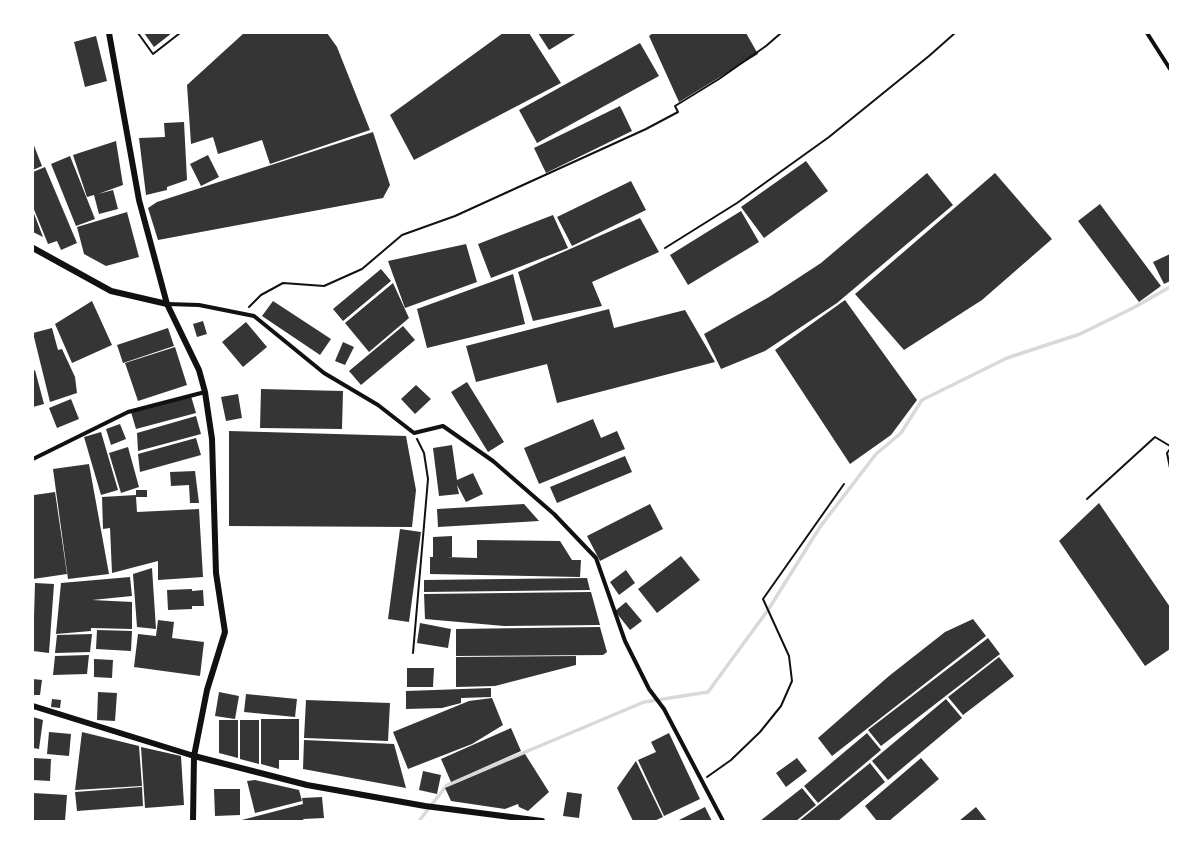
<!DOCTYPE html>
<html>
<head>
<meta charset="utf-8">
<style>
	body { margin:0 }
	#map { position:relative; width:1203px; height:854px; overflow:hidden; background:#fff; font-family:"IBM Plex Sans",sans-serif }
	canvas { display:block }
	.frame { position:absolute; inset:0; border:34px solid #fff; pointer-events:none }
</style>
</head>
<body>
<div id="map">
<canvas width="1203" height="854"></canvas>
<div class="frame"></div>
</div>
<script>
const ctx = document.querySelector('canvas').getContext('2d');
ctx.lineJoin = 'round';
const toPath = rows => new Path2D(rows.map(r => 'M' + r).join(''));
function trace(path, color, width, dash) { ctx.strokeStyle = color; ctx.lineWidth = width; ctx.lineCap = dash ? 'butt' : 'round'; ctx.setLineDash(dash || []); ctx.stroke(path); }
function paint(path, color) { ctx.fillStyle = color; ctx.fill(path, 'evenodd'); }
trace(toPath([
	[419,821,447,785,644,702,708,692,768,610,820,527,876,454,901,433,922,400,1007,358,1080,334,1133,308,1170,287]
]), '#d9d9d9', 3.5);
paint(toPath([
	[144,33,172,33,154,47],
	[244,33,327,33,337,47,370,130,270,164,262,140,218,154,213,137,191,144,187,85],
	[503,33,529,33,561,83,414,160,390,115],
	[538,33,577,33,549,50],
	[653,33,746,33,758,54,679,102,649,36],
	[96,36,107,81,85,87,74,42],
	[640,43,659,76,537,143,519,110],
	[620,106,632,131,546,173,534,148],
	[184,122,187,180,167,187,167,190,146,195,139,138,165,137,164,123],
	[373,132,390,185,383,198,158,240,148,208,157,202],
	[116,141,123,185,98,194,113,190,118,209,99,214,94,195,87,197,73,155],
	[33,143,42,166,33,170],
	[208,155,219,177,201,186,190,164],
	[70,156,95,219,76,226,51,164],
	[806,161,828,191,764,238,741,207],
	[45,167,77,243,61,250,57,241,48,244,33,207,33,172],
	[927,173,953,205,837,303,765,351,721,369,704,334,769,297,821,263],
	[995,173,1052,239,982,300,904,350,855,294],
	[631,181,646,210,572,246,557,217],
	[1100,204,1161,286,1139,302,1078,221],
	[33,211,43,237,33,232],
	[741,211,759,242,688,285,670,255],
	[127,212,139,257,106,266,84,254,77,227],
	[553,215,568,248,491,278,478,244],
	[640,218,659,252,592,282,602,306,533,321,518,272],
	[466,244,477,282,405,308,388,261],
	[1170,254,1170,281,1164,284,1153,262],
	[381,269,391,281,343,321,333,309],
	[513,274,525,324,427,348,417,309],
	[393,283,409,318,369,352,345,323],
	[845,300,917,400,891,435,850,464,775,350],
	[92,301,112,345,72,363,55,324],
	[273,301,331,339,320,355,262,316],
	[609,309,614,328,685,310,715,362,557,403,547,364,476,382,466,346],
	[203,321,207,334,197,337,193,324],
	[246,322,267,347,243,367,222,342],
	[403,326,415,340,361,385,349,371],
	[52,328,58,350,62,349,75,377,77,393,50,402,33,333],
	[168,328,174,346,123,363,117,345],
	[343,342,354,347,345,365,335,361],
	[175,347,187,385,138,401,125,363],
	[35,370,44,404,33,407,33,371],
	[467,382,504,442,488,452,451,392],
	[416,385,431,399,415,414,401,399],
	[261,389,343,391,342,429,260,428],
	[238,394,242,418,226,421,221,397],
	[191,396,196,413,136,429,131,412],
	[71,399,79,419,57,428,49,408],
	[196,416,201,434,138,451,137,433],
	[593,419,601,438,617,431,625,449,539,484,524,448],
	[120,424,126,439,111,445,106,429],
	[229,431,406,436,416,490,412,527,229,526],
	[101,432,118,490,101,495,84,437],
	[196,438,201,455,140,472,138,454],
	[452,445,457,480,473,473,483,494,466,502,457,485,459,494,439,496,433,448],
	[128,447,139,487,121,493,109,453],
	[625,456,632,472,557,503,550,487],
	[89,464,109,574,68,579,53,469],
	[195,471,199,503,190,503,189,485,171,486,170,472],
	[136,490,147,490,147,497,136,497,137,512,199,509,203,577,158,580,158,561,112,573,110,528,103,529,102,497,136,495],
	[33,491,34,495,55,492,67,574,33,579],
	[1099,503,1170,607,1170,649,1145,666,1059,541],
	[524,504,539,521,438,527,437,509],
	[650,504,663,529,600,561,587,536],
	[400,529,421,532,409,622,388,619],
	[452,536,452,557,446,557,477,558,477,540,560,541,572,560,581,560,580,577,430,574,430,557,433,557,433,537],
	[681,556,700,580,657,613,638,589],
	[152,568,156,629,137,627,133,574],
	[626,570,635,583,619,595,610,582],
	[130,577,132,596,92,600,132,602,132,629,91,628,91,631,56,634,61,583],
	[587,578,590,590,424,592,424,580],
	[35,583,54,584,49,653,33,651],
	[192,589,192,591,203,590,204,606,192,606,192,609,168,610,167,590],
	[591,592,600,625,504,626,425,619,424,594],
	[626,602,642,621,630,630,615,611],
	[973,619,986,636,832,756,818,738,889,676,945,632],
	[158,620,174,622,172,638,204,642,200,676,134,667,138,634,156,636],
	[420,623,451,629,448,648,417,643],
	[600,627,607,652,603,655,456,656,456,629],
	[97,630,132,631,131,651,96,649],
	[92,634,90,652,55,653,57,635],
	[988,638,1000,654,881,746,868,730],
	[89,655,87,674,53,675,55,656],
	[576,656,576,665,495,686,456,687,456,657],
	[999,657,1014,676,963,715,948,697],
	[94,659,113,660,112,678,94,677],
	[407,668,434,668,433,687,407,687],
	[33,679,42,680,40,695,33,695],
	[491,688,491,697,461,698,461,703,442,708,406,709,406,691],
	[98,692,117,693,115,721,97,720],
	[219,692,239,696,235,719,215,716],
	[246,694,297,699,295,717,244,712],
	[492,698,503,725,472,744,408,769,393,732,469,701],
	[52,699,61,700,60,708,51,707],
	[946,699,962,718,888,780,872,761],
	[306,700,390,703,388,741,304,738],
	[33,717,43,720,39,749,33,748],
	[261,719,299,719,299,760,279,760,279,769,261,764],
	[219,720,238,720,238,758,219,753],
	[240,720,259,720,259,764,240,759],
	[511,728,521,751,451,782,441,759],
	[49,732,71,734,69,756,47,754],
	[82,732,139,746,142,786,75,790],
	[669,733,700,799,664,816,638,760,656,752,651,742],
	[867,733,881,750,818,803,804,786],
	[304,740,394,744,406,788,303,769],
	[141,747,181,756,184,805,145,808],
	[525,754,549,792,528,811,519,807,518,804,505,809,451,801,445,788],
	[33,758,51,759,50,781,33,780],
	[797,758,807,771,786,787,776,773],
	[921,758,939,779,889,821,877,821,865,806],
	[636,761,663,817,654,821,633,821,617,788],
	[870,763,885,782,838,821,799,821],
	[423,771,441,775,437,794,419,790],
	[255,780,299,790,302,801,255,813,247,781],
	[142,787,143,806,77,811,75,792],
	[802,788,816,805,796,821,760,821],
	[214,789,240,789,240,815,215,816],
	[567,792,582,794,579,818,563,816],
	[33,793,67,795,65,821,33,821],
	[322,797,324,818,303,819,304,821,238,821,303,804,302,798],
	[705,807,712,821,677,821],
	[976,807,987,821,959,821]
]), '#353535');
trace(toPath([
	[138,33,153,54,180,33],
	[665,248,737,203,829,137,929,56,955,33],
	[249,307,261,295,283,283,324,286,362,269,402,235,455,216,646,129,678,112,675,106,719,79,766,46,781,33],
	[1170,449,1167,453,1170,468],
	[1087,499,1155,437,1170,446],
	[413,653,428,479,424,453,417,439],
	[707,777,731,760,760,732,781,706,792,681,789,656,763,599,844,484]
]), '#111', 2);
trace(toPath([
	[1147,33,1170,69],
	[167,304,199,305,254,316,324,373,378,405,414,433,443,426,493,461,554,514,596,558,625,641,649,689,664,709,723,821],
	[33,459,128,412,205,392]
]), '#111', 4);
trace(toPath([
	[109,33,139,200,167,304,199,370,205,392,212,439,216,573,225,632,207,690,194,756,193,821],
	[33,248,111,291,167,304],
	[33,706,194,756,307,785,425,806,542,821]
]), '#111', 6);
</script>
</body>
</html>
